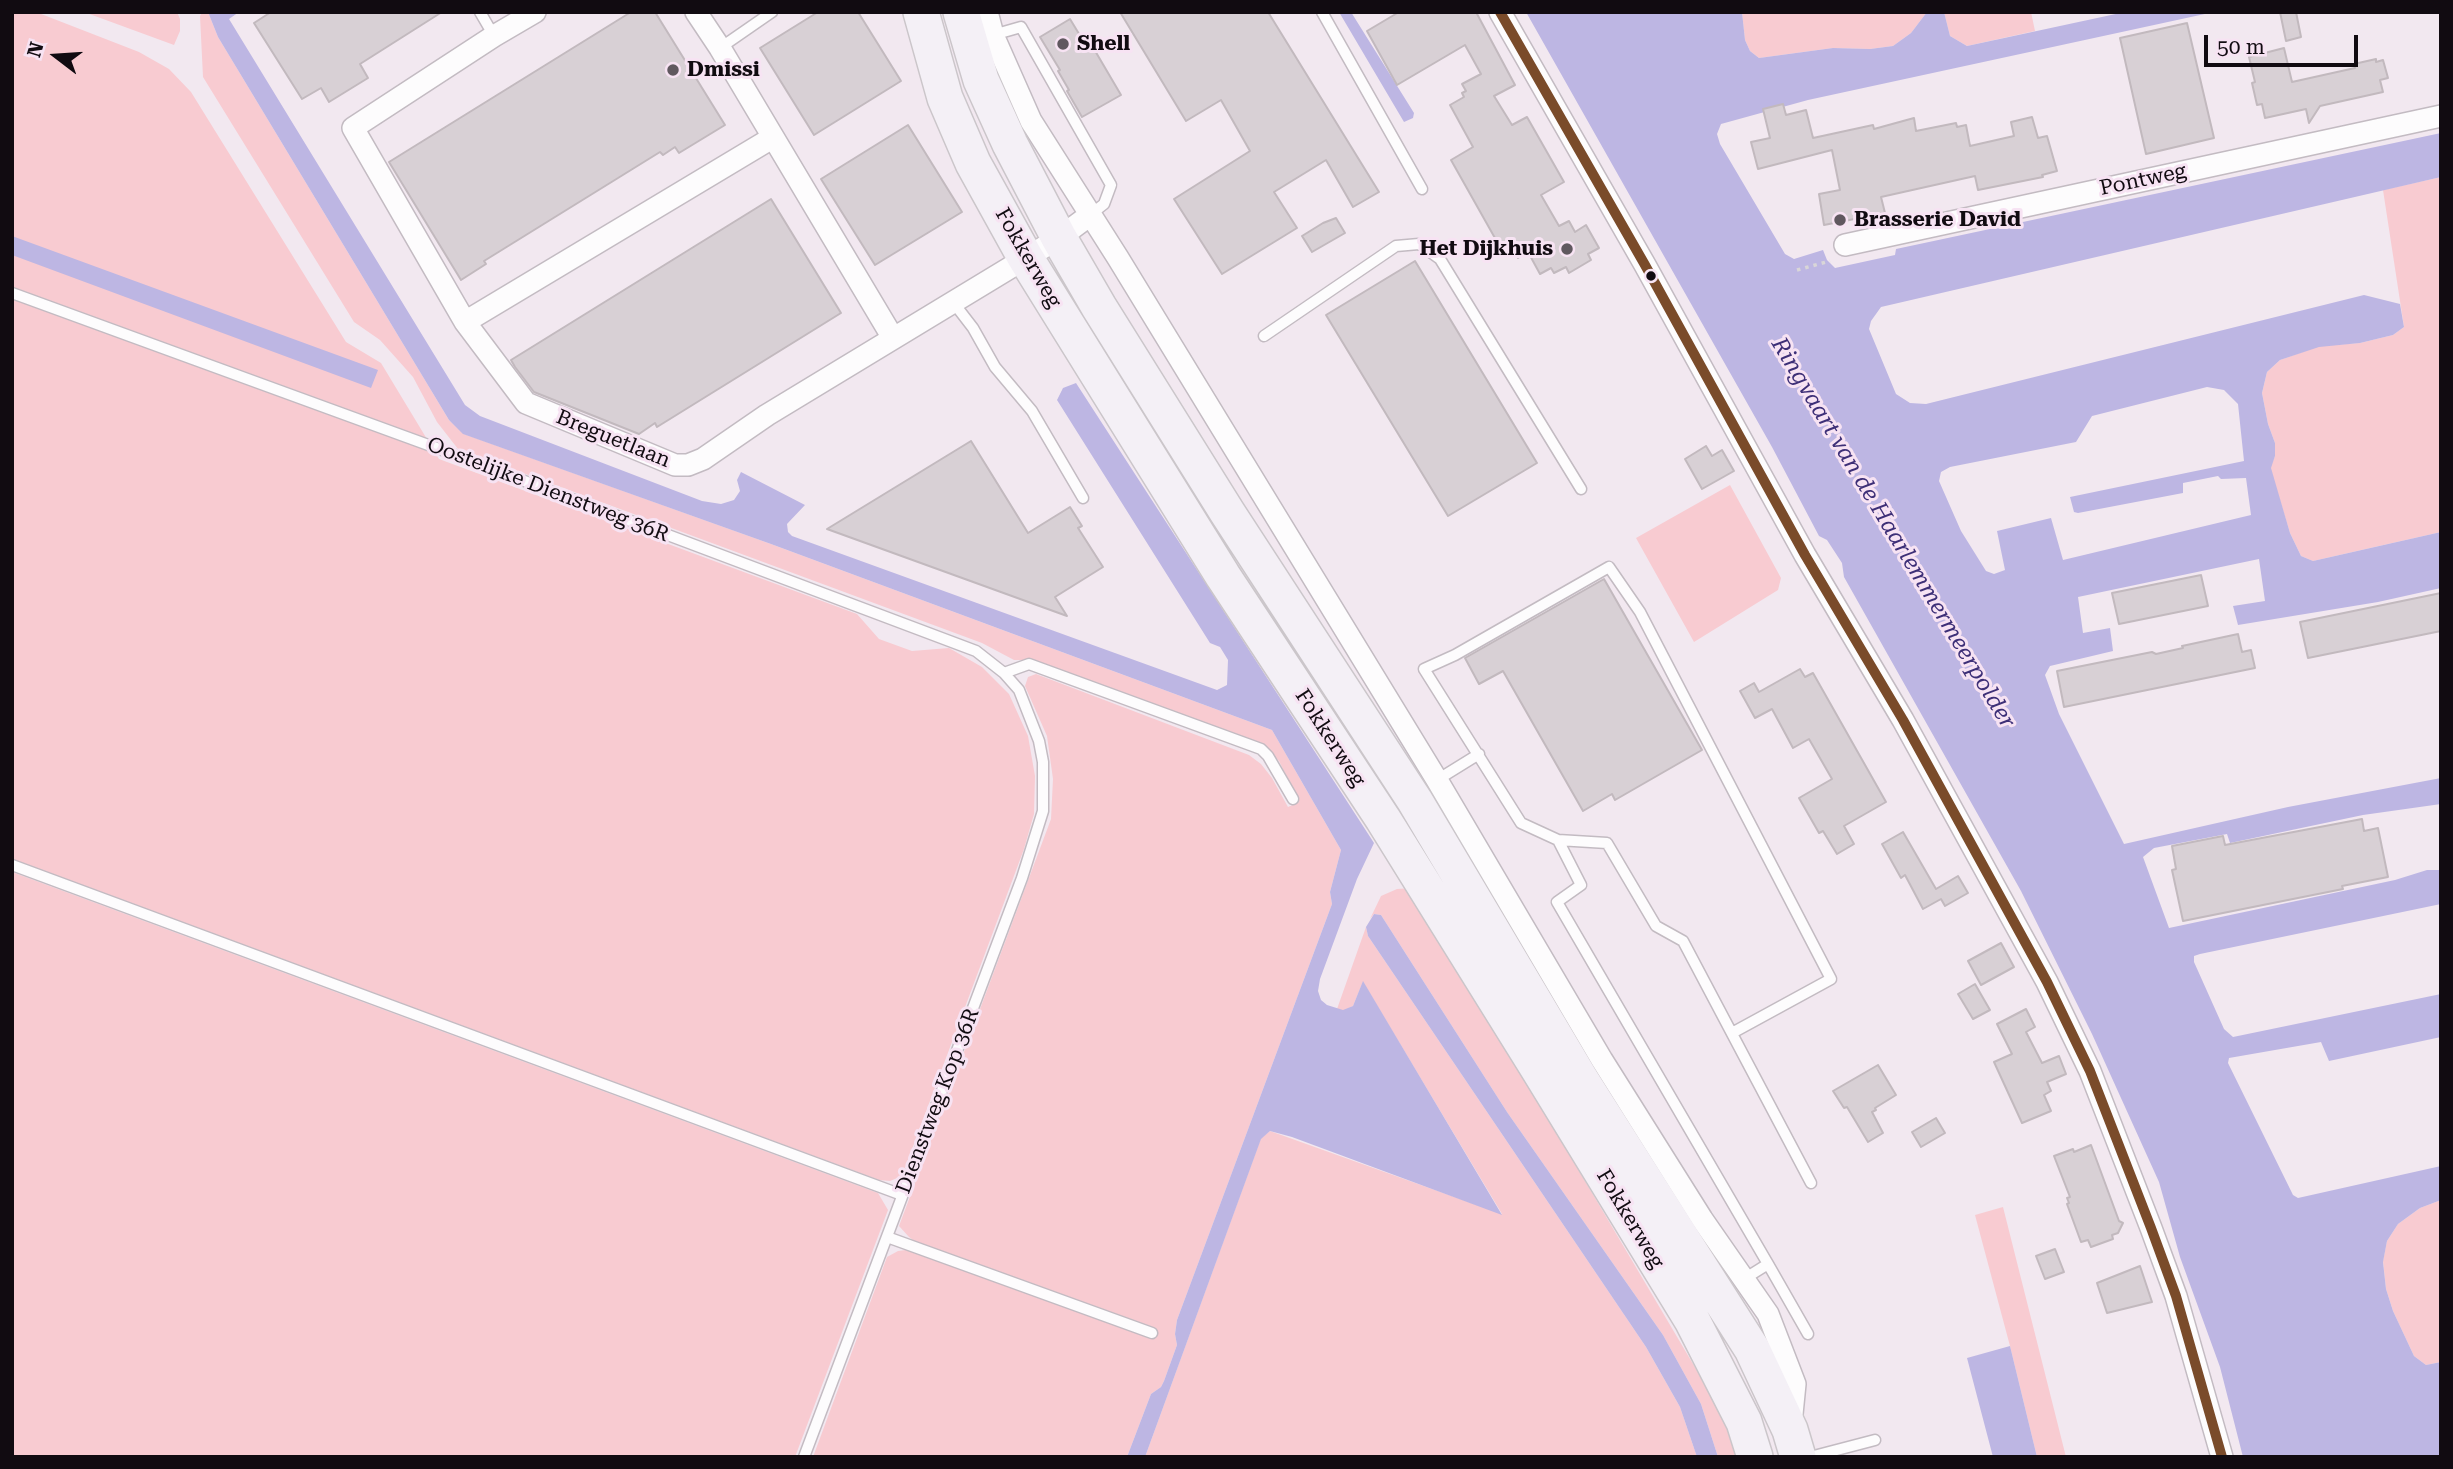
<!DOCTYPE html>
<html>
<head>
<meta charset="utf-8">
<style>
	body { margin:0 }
	#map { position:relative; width:2453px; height:1469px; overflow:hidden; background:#f2e8f0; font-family:"Roboto Serif",serif }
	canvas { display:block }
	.frame { position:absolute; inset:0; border:14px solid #110b11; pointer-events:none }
	.north { position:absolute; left:21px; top:21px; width:70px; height:70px; -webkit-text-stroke:5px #f7e3f3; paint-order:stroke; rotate:287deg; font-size:19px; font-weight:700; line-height:28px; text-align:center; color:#110b11 }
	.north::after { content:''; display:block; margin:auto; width:24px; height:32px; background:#110b11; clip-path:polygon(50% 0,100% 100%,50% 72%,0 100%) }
	.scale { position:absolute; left:2204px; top:35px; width:154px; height:32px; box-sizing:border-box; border:4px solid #110b11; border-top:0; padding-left:9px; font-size:21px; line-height:24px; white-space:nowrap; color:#110b11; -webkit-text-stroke:5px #f7e3f3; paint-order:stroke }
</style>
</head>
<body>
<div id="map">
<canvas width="2453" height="1469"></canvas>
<div class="frame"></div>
<div class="north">N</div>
<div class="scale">50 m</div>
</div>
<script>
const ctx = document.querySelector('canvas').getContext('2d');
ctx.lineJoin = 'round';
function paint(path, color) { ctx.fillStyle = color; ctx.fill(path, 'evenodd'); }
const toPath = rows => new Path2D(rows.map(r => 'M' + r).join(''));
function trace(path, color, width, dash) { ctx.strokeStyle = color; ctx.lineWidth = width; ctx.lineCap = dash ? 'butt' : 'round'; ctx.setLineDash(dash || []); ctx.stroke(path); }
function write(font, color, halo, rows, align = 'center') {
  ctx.font = font + ' "Roboto Serif",serif'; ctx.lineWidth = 6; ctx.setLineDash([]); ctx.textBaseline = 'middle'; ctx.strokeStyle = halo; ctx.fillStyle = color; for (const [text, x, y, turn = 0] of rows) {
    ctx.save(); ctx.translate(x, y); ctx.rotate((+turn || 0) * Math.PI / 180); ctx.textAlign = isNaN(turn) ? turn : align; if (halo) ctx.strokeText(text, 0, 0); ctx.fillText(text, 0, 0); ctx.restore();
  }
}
paint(toPath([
	[12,12,36,12,139,52,169,69,191,92,346,342,381,363,439,459,857,614,879,639,912,651,949,648,982,667,1009,694,1028,736,1035,776,1034,814,1024,849,902,1176,890,1181,879,1180,12,859],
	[84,12,177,12,180,19,180,31,174,45],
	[202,12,208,12,218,37,449,420,464,434,771,544,1272,730,1341,850,1330,892,1332,904,1177,1320,1175,1334,1177,1345,1164,1381,1161,1387,1151,1394,1127,1457,813,1457,887,1257,898,1251,906,1250,1152,1338,918,1244,909,1237,899,1226,1051,819,1053,779,1047,736,1025,686,1028,677,1036,674,1249,755,1261,764,1272,778,1288,807,1299,802,1279,761,1267,749,1028,660,1014,660,982,643,458,449,437,422,413,377,380,340,354,322,203,77,200,16],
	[1742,12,1927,12,1911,33,1893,46,1870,49,1833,48,1759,58,1750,51,1745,40],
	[1944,12,2031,12,2035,31,1967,46,1950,36],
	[2441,177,2441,532,2313,561,2301,556,2290,533,2270,468,2275,456,2275,443,2268,424,2262,393,2267,372,2280,360,2319,346,2360,343,2393,335,2404,327,2383,190],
	[1730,485,1781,578,1778,590,1694,642,1636,538],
	[12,872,878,1193,888,1210,795,1457,12,1457],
	[1412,888,1722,1413,1739,1457,1718,1457,1701,1404,1663,1335,1507,1112,1381,915,1374,914,1370,919,1381,896,1397,889],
	[1366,927,1368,936,1646,1347,1680,1407,1697,1457,1145,1457,1261,1138,1270,1131,1502,1214,1363,982,1353,1006,1343,1011,1337,1009],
	[2441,1200,2441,1362,2426,1365,2414,1356,2393,1311,2386,1289,2383,1261,2387,1241,2398,1224,2420,1208],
	[2003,1207,2066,1457,2037,1457,2010,1346,1975,1215]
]), '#f8cbd1');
paint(toPath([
	[208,12,239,12,229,19,465,405,480,416,702,501,721,504,734,500,740,491,737,480,741,472,805,505,787,524,788,532,792,536,1217,690,1227,685,1228,660,1220,647,1210,643,1057,400,1063,388,1076,383,1374,843,1357,879,1320,979,1318,991,1321,1000,1327,1005,1343,1010,1353,1006,1363,981,1502,1215,1292,1137,1270,1131,1261,1139,1145,1457,1127,1457,1151,1394,1161,1387,1164,1381,1177,1345,1175,1334,1177,1320,1332,904,1330,892,1341,850,1272,730,771,544,463,434,449,420,218,37],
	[1339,12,1351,12,1414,113,1413,118,1404,122],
	[1526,12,1742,12,1745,40,1750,51,1759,58,1833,48,1870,49,1893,46,1911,33,1927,12,1944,12,1950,36,1967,46,2125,12,2214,12,1808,100,1721,124,1717,134,1720,144,1785,254,1794,259,1823,250,1827,260,1835,268,1895,255,1896,249,2441,133,2441,177,1881,307,1871,321,1869,329,1896,394,1910,403,1926,404,2364,295,2400,304,2404,327,2393,335,2360,343,2319,347,2280,360,2267,372,2262,393,2268,424,2275,443,2275,456,2271,468,2290,533,2301,556,2313,561,2441,532,2441,588,2378,602,2238,625,2233,606,2265,601,2259,559,2078,597,2083,633,2110,628,2113,651,2050,666,2045,675,2059,714,2124,844,2288,807,2441,778,2441,804,2363,815,2230,843,2227,834,2154,848,2143,857,2169,928,2395,880,2427,870,2441,870,2441,904,2200,954,2194,956,2194,962,2224,1029,2233,1037,2441,994,2441,1037,2329,1061,2321,1042,2229,1058,2228,1063,2293,1195,2298,1198,2441,1166,2441,1200,2420,1208,2398,1224,2387,1241,2383,1262,2386,1289,2393,1311,2414,1356,2426,1365,2441,1362,2441,1457,2243,1457,2220,1367,2180,1257,2159,1182,2092,1034,2021,891,1844,577,1842,563,1827,540,1819,536,1772,447],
	[2207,387,2224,390,2238,404,2244,461,2070,497,2074,512,2078,513,2183,493,2183,483,2218,476,2221,479,2246,478,2251,515,2063,560,2051,518,1997,531,2005,570,1994,574,1986,571,1961,531,1939,481,1941,472,1950,467,2076,442,2092,416],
	[12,236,378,370,371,388,12,255],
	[1374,914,1381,915,1507,1112,1663,1335,1701,1404,1718,1457,1697,1457,1680,1407,1646,1347,1368,936,1366,927],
	[2010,1346,2037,1457,1993,1457,1967,1358]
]), '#bdb6e3');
const building = toPath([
	[271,12,442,12,360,64,368,78,329,102,321,88,302,99,254,23,271,12],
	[631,12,655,12,725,125,679,153,675,147,663,155,660,152,484,261,486,264,461,280,389,162,631,12],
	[818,12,858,12,901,81,814,135,760,48,818,12],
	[1120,12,1268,12,1379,192,1353,207,1326,160,1274,192,1297,228,1222,274,1174,199,1250,151,1221,100,1186,121,1120,12],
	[1399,12,1476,12,1515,85,1494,96,1512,125,1527,117,1564,182,1541,195,1559,226,1569,221,1575,232,1586,225,1599,248,1588,254,1591,260,1569,273,1566,267,1554,273,1551,268,1540,274,1528,252,1518,258,1509,242,1500,247,1451,160,1473,147,1450,105,1464,97,1462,93,1466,91,1462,84,1481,74,1465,45,1397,85,1367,31,1399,12],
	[2280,12,2296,12,2301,37,2286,41,2280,12],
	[1070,19,1090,52,1094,49,1121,95,1082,117,1067,91,1069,90,1058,71,1060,70,1040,37,1070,19],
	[2187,23,2214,138,2146,154,2120,38,2187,23],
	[2284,48,2292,82,2355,68,2354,64,2376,59,2376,62,2383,60,2388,78,2380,80,2383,92,2320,106,2309,123,2306,109,2265,118,2262,104,2257,105,2252,83,2255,82,2249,57,2284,48],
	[1783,104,1786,115,1806,110,1813,138,1873,125,1874,129,1914,118,1916,131,1956,123,1957,127,1966,125,1970,146,2014,136,2011,122,2032,117,2038,138,2047,136,2057,171,2042,175,2043,177,1978,190,1975,176,1881,197,1885,213,1824,225,1819,194,1840,190,1832,150,1758,169,1751,142,1770,138,1763,109,1783,104],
	[908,125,962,212,875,265,821,179,908,125],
	[771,199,841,313,657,427,655,423,639,434,534,392,515,367,511,360,771,199],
	[1336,218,1345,233,1312,252,1302,236,1323,223,1336,218],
	[1415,261,1537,463,1448,516,1326,315,1415,261],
	[971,441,1028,533,1070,507,1082,526,1078,528,1103,567,1055,597,1067,616,827,529,971,441],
	[1706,446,1712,456,1722,450,1734,471,1702,489,1685,459,1706,446],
	[2201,575,2208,606,2119,624,2112,593,2201,575],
	[1604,579,1702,750,1615,800,1612,794,1583,811,1503,671,1479,684,1465,658,1604,579],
	[2441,593,2441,631,2308,658,2300,622,2441,593],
	[2238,634,2242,652,2251,650,2255,668,2064,707,2057,671,2152,652,2156,654,2183,648,2182,646,2238,634],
	[1800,669,1805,677,1813,673,1886,802,1844,826,1854,844,1837,854,1823,831,1819,833,1799,798,1832,779,1809,739,1793,748,1772,709,1755,718,1740,691,1754,683,1759,692,1800,669],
	[2362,819,2364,831,2378,828,2388,877,2342,886,2343,889,2183,921,2172,870,2176,869,2172,846,2223,836,2225,845,2362,819],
	[1903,832,1936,889,1958,876,1968,893,1945,906,1941,899,1923,909,1905,875,1901,878,1882,844,1903,832],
	[2001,943,2014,967,1981,985,1968,961,2001,943],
	[1975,984,1990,1010,1973,1019,1958,994,1975,984],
	[2026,1009,2035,1027,2026,1032,2042,1063,2059,1056,2066,1074,2047,1082,2051,1091,2044,1095,2051,1111,2022,1123,1994,1062,2012,1054,1997,1024,2026,1009],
	[1878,1065,1896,1095,1875,1108,1876,1110,1872,1112,1883,1133,1868,1142,1847,1107,1844,1108,1833,1091,1878,1065],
	[1936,1118,1945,1133,1921,1147,1912,1132,1936,1118],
	[2091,1145,2119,1221,2123,1223,2118,1233,2112,1235,2113,1239,2091,1247,2088,1240,2081,1242,2067,1204,2069,1203,2067,1198,2070,1197,2054,1156,2073,1149,2074,1152,2091,1145],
	[2055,1249,2064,1272,2045,1279,2036,1256,2055,1249],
	[2140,1266,2152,1302,2107,1313,2097,1283,2140,1266]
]);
paint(building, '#d8d0d5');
trace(building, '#c2b9be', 2);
const service = toPath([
	[480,12,494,36],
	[1322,12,1422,189],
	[993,35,1021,27,1111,185,1104,204,1090,215],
	[720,48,772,12],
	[12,293,442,450,976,651,1004,673,1019,690,1039,741,1043,762,1043,811,1022,878,804,1457],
	[953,302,973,328,995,367,1032,411,1083,498],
	[1264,336,1396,246,1419,244,1440,259,1581,489],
	[1004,673,1029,664,1261,749,1268,756,1293,799],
	[1437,780,1479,754],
	[1558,840,1581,885,1557,902,1768,1264],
	[12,865,902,1195],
	[1732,1033,1831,979,1640,612,1609,567,1455,655,1424,669,1521,823,1558,840,1607,843,1656,926,1683,941,1811,1183],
	[887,1237,1152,1333],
	[1744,1279,1768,1264,1808,1334],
	[1810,1457,1875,1440]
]);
const minor = toPath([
	[535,12,494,36,353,128,465,322,526,403,675,465,688,465,703,459,767,415,1059,238,1090,215],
	[696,12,720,48,893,338],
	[987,12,993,35,1031,121,1118,258,1437,780,1602,1060,1702,1219,1768,1314,1795,1384,1791,1424],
	[1500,12,1645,265,1805,555,1903,720,2047,982,2090,1071,2151,1228,2176,1296,2222,1457],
	[1845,245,2441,116],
	[465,322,772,138]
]);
const primary = toPath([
	[921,12,945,98,973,163,1025,257,1223,576,1383,819,1539,1070,1692,1320,1744,1422,1755,1457],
	[961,12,981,80,1010,144,1059,238,1099,307,1227,512,1415,801,1581,1080,1752,1349,1790,1430,1798,1457]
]);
trace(service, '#c3bbc2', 13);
trace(minor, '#c3bbc2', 24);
trace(primary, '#cbc6ca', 38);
trace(toPath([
	[1797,270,1830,261]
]), '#d9d6d8', 3.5, [3.5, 5]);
trace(service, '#fdfcfd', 10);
trace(minor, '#fdfcfd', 21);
trace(primary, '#f4f0f6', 35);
trace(toPath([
	[1500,12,1645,265,1805,555,1903,720,2047,982,2090,1071,2151,1228,2176,1296,2222,1457]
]), '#7a4b2a', 10);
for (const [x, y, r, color] of [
	[1063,44,7,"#60585f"],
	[673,70,7,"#60585f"],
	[1840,220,7,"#60585f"],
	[1567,249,7,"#60585f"],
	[1651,276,6,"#110b11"]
]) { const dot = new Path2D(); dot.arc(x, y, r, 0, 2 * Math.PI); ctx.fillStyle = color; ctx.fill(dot); trace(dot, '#f7e3f3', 2.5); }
write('bold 21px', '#110b11', '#f7e3f3', [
	["Shell",1077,44],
	["Dmissi",687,70],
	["Brasserie David",1854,220],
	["Het Dijkhuis",1553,249,"right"]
], 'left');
write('21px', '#110b11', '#f7e3f3', [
	["Pontweg",2143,180,-12],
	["Fokkerweg",1028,258,60],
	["Breguetlaan",613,439,22],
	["Oostelijke Dienstweg 36R",548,490,21],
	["Fokkerweg",1330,738,57],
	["Dienstweg Kop 36R",938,1101,-69],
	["Fokkerweg",1630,1219,59]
]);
write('italic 23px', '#3d2f77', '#f7e3f3', [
	["Ringvaart van de Haarlemmermeerpolder",1893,533,59]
]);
</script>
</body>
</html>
